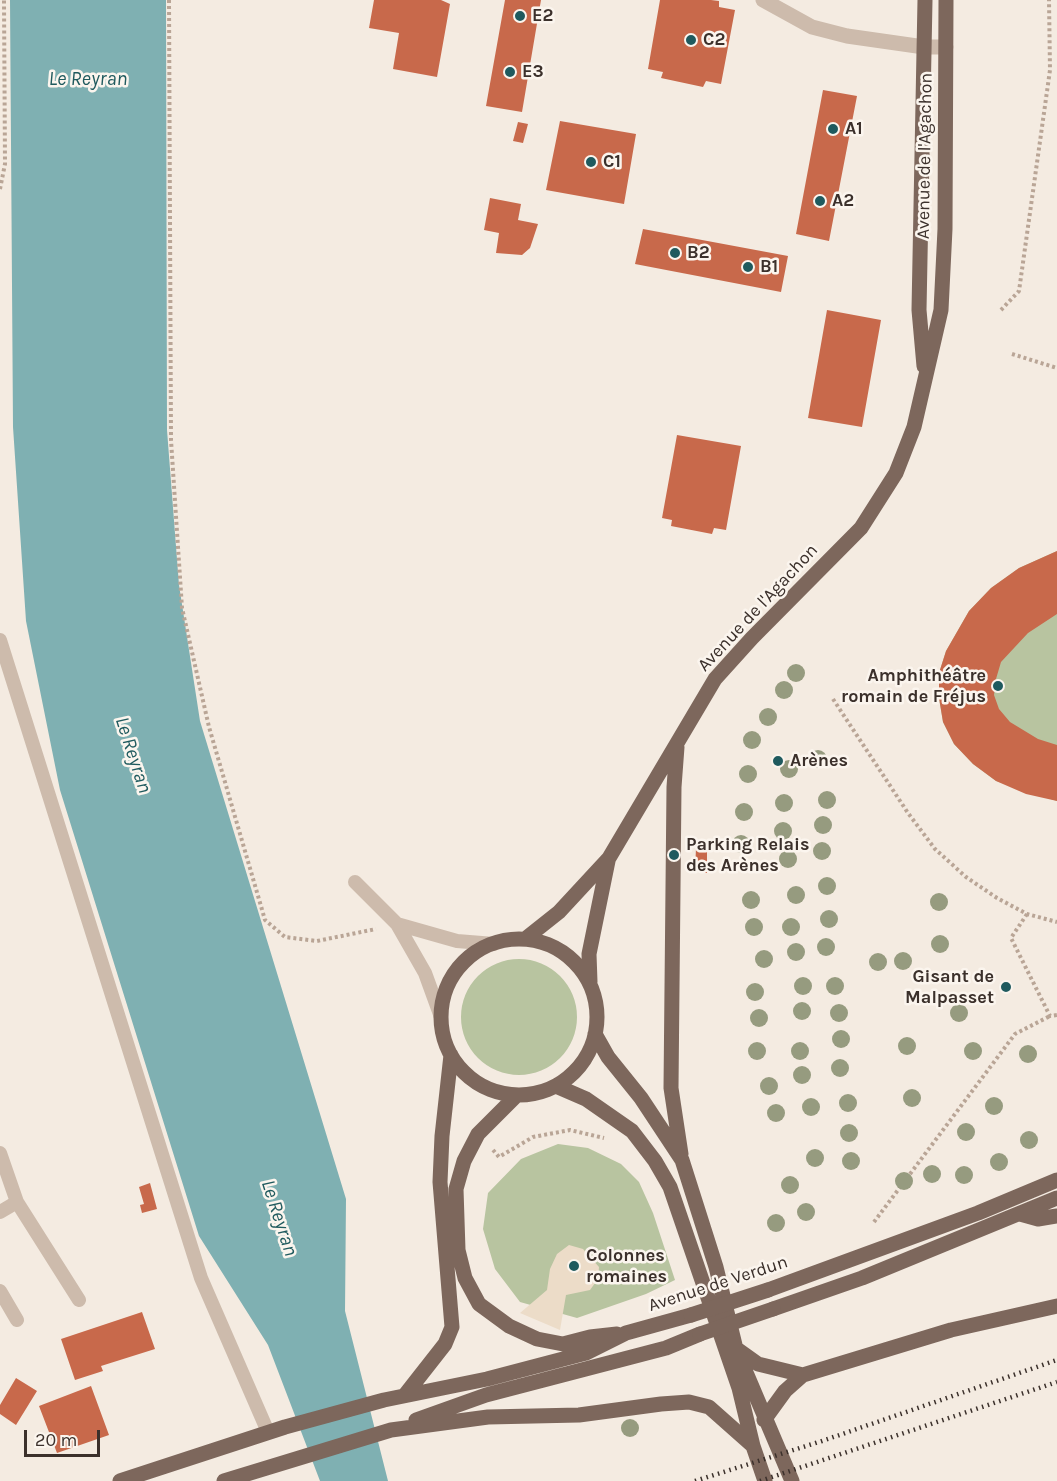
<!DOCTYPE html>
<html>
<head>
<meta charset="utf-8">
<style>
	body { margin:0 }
	#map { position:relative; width:1057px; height:1481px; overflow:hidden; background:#f4ebe1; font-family:Karla,sans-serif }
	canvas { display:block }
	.scale { position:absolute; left:24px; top:1430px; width:76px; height:27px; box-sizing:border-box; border:3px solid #3b302b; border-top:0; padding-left:8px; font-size:18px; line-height:21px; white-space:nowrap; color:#3b302b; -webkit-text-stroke:4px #fbf5ee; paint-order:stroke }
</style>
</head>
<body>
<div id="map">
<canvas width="1057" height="1481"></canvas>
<div class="scale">20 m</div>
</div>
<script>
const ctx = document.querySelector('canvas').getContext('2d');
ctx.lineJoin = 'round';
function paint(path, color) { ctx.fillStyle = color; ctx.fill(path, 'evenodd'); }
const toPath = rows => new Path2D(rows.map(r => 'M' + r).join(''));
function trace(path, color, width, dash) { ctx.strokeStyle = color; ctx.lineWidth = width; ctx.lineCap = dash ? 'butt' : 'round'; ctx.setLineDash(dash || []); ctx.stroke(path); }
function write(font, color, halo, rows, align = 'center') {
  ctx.font = font + ' Karla,sans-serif'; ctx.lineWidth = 5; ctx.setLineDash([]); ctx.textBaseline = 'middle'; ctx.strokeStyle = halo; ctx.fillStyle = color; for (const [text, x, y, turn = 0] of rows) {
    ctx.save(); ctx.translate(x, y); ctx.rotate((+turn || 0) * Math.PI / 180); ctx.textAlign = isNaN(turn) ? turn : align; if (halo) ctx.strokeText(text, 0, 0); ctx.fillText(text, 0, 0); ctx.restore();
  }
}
paint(toPath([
	[1057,551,1057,801,996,781,973,764,954,744,943,722,939,698,939,673,946,651,969,611,991,588,1019,568],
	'461 1017a58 58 0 1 1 116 0a58 58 0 1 1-116 0Z',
	[558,1144,588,1148,621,1164,639,1182,653,1213,675,1280,646,1294,577,1318,520,1302,495,1269,483,1229,488,1193,521,1159]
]), '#b8c4a0');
paint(toPath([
	[569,1245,583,1249,599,1267,598,1279,590,1290,566,1295,560,1330,520,1313,547,1290,550,1269,557,1254]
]), '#ecdcc8');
paint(toPath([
	[10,0,166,0,167,430,179,585,200,721,346,1199,345,1311,388,1481,320,1481,268,1345,199,1236,60,790,26,621,13,427]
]), '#7fb0b2');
paint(toPath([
	[374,0,441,0,450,4,437,77,393,69,399,33,369,28],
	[505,0,541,0,522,112,486,106],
	[660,0,711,0,719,1,719,7,735,10,721,84,706,81,703,87,661,78,663,72,648,69],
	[823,90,857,96,829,241,796,234],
	[560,121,636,134,624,204,546,190],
	[518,122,528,124,523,143,513,141],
	[490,198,521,204,518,220,538,224,530,248,522,255,496,253,499,233,484,230],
	[643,229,788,256,781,292,635,264],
	[827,310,881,320,862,427,808,418],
	[677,435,741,446,726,530,714,528,712,534,671,526,672,520,662,518],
	[1057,551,1057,614,1028,633,1001,662,996,679,994,695,999,709,1010,722,1038,739,1057,745,1057,801,1026,794,996,781,973,764,954,744,943,722,939,698,939,673,946,651,969,611,991,588,1019,568],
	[696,848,707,849,707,873,695,871],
	[150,1183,157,1209,142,1213,140,1205,144,1204,139,1187],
	[142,1312,155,1349,101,1366,103,1371,75,1380,61,1339],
	[16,1378,37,1391,16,1425,0,1414,0,1405],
	[91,1386,109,1435,57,1453,39,1406]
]), '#c8694b');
trace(toPath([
	[169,0,171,440,182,608,209,727,265,920,285,937,317,941,376,929],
	[0,189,5,164,4,0],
	[1001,310,1019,291,1050,70,1049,0],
	[1012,354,1057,368],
	[833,699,908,813,935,849,966,877,997,898,1027,914,1057,922],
	[1027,914,1011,938,1050,1016,1057,1015],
	[493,1150,499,1157,533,1137,570,1130,604,1138],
	[874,1222,1015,1034,1050,1016]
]), '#b9a596', 4, [3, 3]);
trace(toPath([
	[0,640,201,1278,268,1432],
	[355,882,397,924,425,973,441,1017],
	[397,924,457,941,494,944],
	[0,1153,17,1202,0,1212],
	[17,1202,79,1300],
	[0,1291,17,1320]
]), '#cdbbac', 14);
trace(toPath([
	[763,0,812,27,847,36,924,47,946,47]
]), '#cdbbac', 15);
trace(toPath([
	[924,366,919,310,925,0],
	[677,747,674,787,671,1088,681,1154],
	[525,939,559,912,609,858,715,679,752,638,861,528,896,473,914,427,941,310,945,229,946,0],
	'441 1017a78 78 0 1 1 156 0a78 78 0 1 1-156 0Z',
	[590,982,589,954,608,861],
	[595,1034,608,1057,641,1098,682,1160,716,1267,736,1349,792,1481],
	[556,1086,586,1099,632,1131,655,1161,670,1187,739,1388,753,1446,765,1481],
	[517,1095,478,1134,464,1161,456,1189,458,1250,465,1278,479,1304,509,1326,537,1339,563,1344,590,1337,617,1334],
	[1020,1214,1038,1219,1057,1216],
	[768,1290,978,1213,1057,1180],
	[773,1309,862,1278,1057,1198],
	[737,1349,758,1364,803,1375],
	[405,1395,445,1344,452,1327,440,1182,442,1136,451,1055],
	[416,1420,486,1395,666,1348,700,1334],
	[764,1420,785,1391,803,1375,951,1330,1057,1306],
	[120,1481,285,1427,384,1400,487,1379,586,1353,626,1333,691,1315],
	[224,1481,391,1430,488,1417,579,1415,661,1404,689,1402,709,1407,753,1446]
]), '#7d675c', 15);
trace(toPath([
	[695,1481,822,1441,1057,1360],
	[760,1481,1057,1382]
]), '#3b302b', 4.5, [1.5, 4.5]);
trace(toPath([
	[691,1315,768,1290],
	[700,1334,773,1309]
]), '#7d675c', 15);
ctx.fillStyle = '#969b7f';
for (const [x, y] of [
	[796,673],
	[784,690],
	[768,717],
	[752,740],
	[818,759],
	[789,769],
	[748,774],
	[827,800],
	[784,803],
	[744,812],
	[823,825],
	[783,831],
	[741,844],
	[822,851],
	[788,859],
	[827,886],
	[796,895],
	[751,900],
	[939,902],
	[829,919],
	[754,927],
	[791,927],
	[940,944],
	[826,947],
	[796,952],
	[764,959],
	[903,961],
	[878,962],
	[803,986],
	[835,986],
	[755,992],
	[802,1011],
	[839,1013],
	[959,1013],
	[759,1018],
	[841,1039],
	[907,1046],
	[757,1051],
	[800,1051],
	[973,1051],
	[1028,1054],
	[840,1068],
	[802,1075],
	[769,1086],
	[912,1098],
	[848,1103],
	[994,1106],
	[811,1107],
	[776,1113],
	[966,1132],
	[849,1133],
	[1029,1140],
	[815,1158],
	[851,1161],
	[999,1162],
	[932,1174],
	[964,1175],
	[904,1181],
	[790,1185],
	[806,1212],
	[776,1223],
	[630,1428]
]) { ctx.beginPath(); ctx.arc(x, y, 9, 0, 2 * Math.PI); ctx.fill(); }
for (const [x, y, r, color] of [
	[520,16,6,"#1f5a5e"],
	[691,40,6,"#1f5a5e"],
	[510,72,6,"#1f5a5e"],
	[833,129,6,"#1f5a5e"],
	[591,162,6,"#1f5a5e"],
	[820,201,6,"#1f5a5e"],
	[675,253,6,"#1f5a5e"],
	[748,267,6,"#1f5a5e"],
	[998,686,6,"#1f5a5e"],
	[778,761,6,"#1f5a5e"],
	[674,855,6,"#1f5a5e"],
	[1006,987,6,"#1f5a5e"],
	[574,1266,6,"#1f5a5e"]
]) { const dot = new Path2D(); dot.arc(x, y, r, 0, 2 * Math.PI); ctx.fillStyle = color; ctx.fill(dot); trace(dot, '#fbf5ee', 2); }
write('bold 18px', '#3b302b', '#fbf5ee', [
	["E2",532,16],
	["C2",703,40],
	["E3",522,72],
	["A1",845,129],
	["C1",603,162],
	["A2",832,201],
	["B2",687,253],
	["B1",760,267],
	["Amphithéâtre",986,676,"right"],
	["romain de Fréjus",986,697,"right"],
	["Arènes",790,761],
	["Parking Relais",686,845],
	["des Arènes",686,866],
	["Gisant de",994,977,"right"],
	["Malpasset",994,998,"right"],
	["Colonnes",586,1256],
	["romaines",586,1277]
], 'left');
write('18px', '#3b302b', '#fbf5ee', [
	["Avenue de l'Agachon",925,156,-89],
	["Avenue de l'Agachon",758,608,-47],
	["Avenue de Verdun",718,1284,-18]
]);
write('italic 20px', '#1f5a5e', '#fbf5ee', [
	["Le Reyran",88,79],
	["Le Reyran",133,755,72],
	["Le Reyran",279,1218,72]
]);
</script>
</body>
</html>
